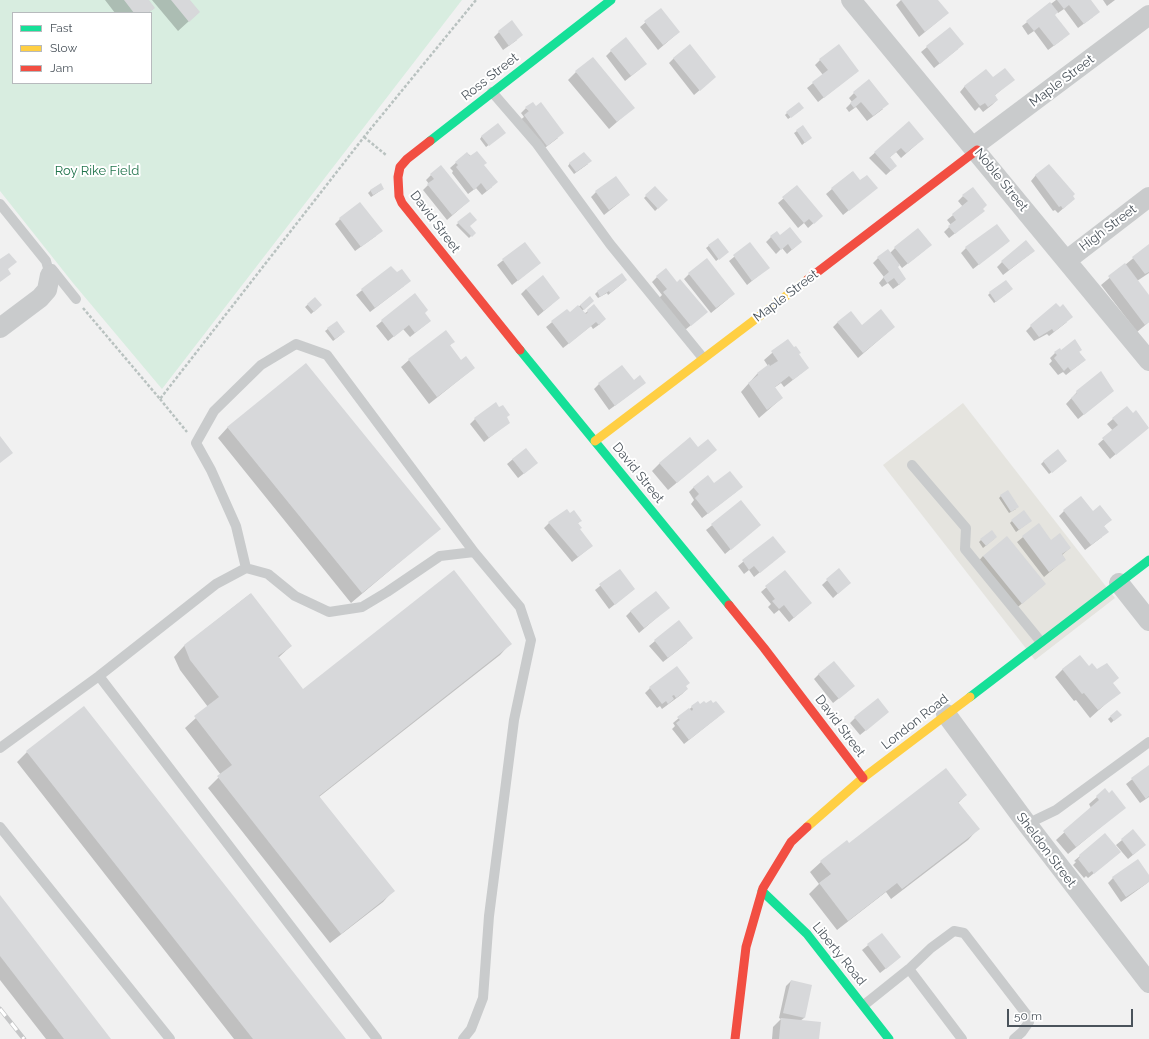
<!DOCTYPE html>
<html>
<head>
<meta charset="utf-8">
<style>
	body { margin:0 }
	#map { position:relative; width:1149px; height:1039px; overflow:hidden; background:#f1f1f1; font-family:Raleway,sans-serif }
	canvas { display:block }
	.legend { position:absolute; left:12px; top:12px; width:140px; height:72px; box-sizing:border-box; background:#fff; border:1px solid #b7babd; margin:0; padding:5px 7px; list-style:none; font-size:12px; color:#4a535b }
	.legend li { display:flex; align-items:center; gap:8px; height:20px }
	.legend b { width:20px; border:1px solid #b7babd }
	.scale { position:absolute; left:1007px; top:1009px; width:126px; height:18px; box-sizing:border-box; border:2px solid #4a535b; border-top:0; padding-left:5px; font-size:12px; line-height:14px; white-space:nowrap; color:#4a535b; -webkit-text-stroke:3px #fff; paint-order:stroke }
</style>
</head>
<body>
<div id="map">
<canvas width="1149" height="1039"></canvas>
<ul class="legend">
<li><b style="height:5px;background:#16e098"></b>Fast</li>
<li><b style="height:5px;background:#ffcf43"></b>Slow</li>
<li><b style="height:5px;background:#f24e42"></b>Jam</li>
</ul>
<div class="scale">50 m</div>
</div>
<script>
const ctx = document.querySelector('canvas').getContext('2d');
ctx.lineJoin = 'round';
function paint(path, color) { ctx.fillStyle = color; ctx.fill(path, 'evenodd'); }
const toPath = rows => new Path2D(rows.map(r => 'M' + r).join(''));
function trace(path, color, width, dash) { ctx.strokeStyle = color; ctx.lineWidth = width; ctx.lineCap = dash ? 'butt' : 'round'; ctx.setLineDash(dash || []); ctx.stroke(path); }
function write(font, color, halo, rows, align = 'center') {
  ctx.font = font + ' Raleway,sans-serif'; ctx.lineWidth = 4; ctx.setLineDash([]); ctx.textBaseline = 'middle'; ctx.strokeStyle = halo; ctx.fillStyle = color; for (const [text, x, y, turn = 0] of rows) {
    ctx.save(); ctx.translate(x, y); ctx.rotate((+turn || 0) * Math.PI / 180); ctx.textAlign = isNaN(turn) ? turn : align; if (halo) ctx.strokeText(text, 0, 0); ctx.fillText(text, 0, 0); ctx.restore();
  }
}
paint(toPath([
	[963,403,1115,598,1035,660,883,465]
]), '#e5e4df');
paint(toPath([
	[0,0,462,0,162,389,73,283,0,191],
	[13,13,151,13,151,83,13,83]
]), '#d8ede0');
paint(toPath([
	[105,0,148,0,154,8,148,13,115,13],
	[152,0,189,0,199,12,178,31],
	[901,0,937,0,942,18,919,37,896,5],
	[1056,0,1089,0,1093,17,1078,28,1064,9,1058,13,1057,12,1054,15,1063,39,1048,50,1034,31,1028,35,1022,26],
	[1103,0,1115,0,1107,6],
	[661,9,679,32,658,50,640,27],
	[950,28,958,49,934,68,921,52],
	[499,32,517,40,503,50,494,37],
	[611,51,640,69,625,81,606,56],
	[674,58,715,77,694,95,669,63],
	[820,60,858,71,818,102,807,88,823,75,815,65],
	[576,72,633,108,609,129,568,80],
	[993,78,1013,80,994,96,997,100,992,105,983,112,979,107,975,111,960,92,965,86],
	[854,93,883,109,867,121,856,107,849,112,846,108,852,102,849,98],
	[526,108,558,138,542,150,519,121,524,117,521,113],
	[801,110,788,119,785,115,787,113],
	[909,122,917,144,901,158,896,152,889,158,896,166,886,175,869,158],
	[803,127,808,140,802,145,794,133],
	[502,135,486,147,480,139,482,136],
	[467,153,483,165,492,187,482,195,476,188,468,194,452,173,453,171,450,168],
	[570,163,588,164,574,174,568,166],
	[852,172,860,182,876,188,843,215,826,194],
	[431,175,469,201,447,220,423,190,429,184,426,180],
	[1036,175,1072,196,1074,199,1058,213,1055,210,1053,211,1031,181],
	[797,187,816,221,808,228,804,223,798,228,778,203],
	[383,189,371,197,368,193,371,190],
	[596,192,629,195,604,215,591,197],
	[646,196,666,200,655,211,644,198],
	[963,196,984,211,949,238,944,232,951,225,947,220,963,207,958,201],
	[470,213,469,226,474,233,469,238,456,225],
	[340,219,376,236,355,251,335,224],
	[771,237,780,237,795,247,787,254,782,248,776,254,766,242],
	[718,239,725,254,716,261,706,248],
	[1009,241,973,269,961,253,966,248],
	[525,243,540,263,512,285,497,265],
	[750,244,768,268,747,285,729,261],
	[1149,245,1149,273,1137,281,1149,296,1149,322,1137,332,1101,285],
	[895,248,925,250,902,268,899,264,897,267,900,284,893,289,888,283,882,287,879,283,884,277,873,263,878,258,890,253],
	[1034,251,1003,275,997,267,1002,262],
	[391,267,404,286,370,312,356,295],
	[622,274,624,282,608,295,607,293,598,298,595,294,597,292],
	[689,274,728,299,711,313,684,279],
	[657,277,701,317,685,330,659,298,662,295,652,282],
	[526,289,559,298,538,316,521,294],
	[1010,291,994,303,988,295,990,293],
	[415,294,424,313,430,321,410,337,403,329,388,341,376,326],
	[315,298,318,308,311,314,305,307],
	[589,298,590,304,582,311,584,314,588,311,600,324,593,329,591,326,563,348,546,327,567,310,570,314],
	[337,322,342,334,333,341,325,331],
	[838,322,862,326,894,327,858,358,833,327],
	[1067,322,1049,336,1047,334,1034,341,1026,331,1031,326],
	[787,340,808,368,784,387,781,383,774,388,782,398,759,418,741,392,757,374,768,366,764,360],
	[453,342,449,346,461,361,474,368,429,404,401,367,409,360],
	[1061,351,1079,352,1085,360,1066,375,1063,372,1058,375,1049,364,1052,361,1050,358,1055,353],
	[634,382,645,383,609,410,594,389,599,384],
	[1077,392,1107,396,1078,419,1066,404],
	[1127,407,1133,415,1136,412,1148,427,1110,459,1098,444,1113,431,1107,424],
	[506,418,509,422,484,442,470,424,475,419],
	[228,427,439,529,351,603,218,438],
	[698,448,716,450,668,490,652,471,660,463],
	[513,459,531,468,518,478,507,464],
	[1044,461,1064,463,1049,474,1041,464],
	[713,485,736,492,702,518,691,504,694,500,689,492,694,487],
	[1001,496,1016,509,1009,513,999,498],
	[741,502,754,530,725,554,706,530],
	[1064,511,1093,512,1110,520,1103,527,1102,537,1085,550,1059,516],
	[570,514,580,521,577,524,579,529,592,546,572,562,544,528,549,523],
	[1012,521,1028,523,1016,532,1010,523],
	[1038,525,1051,541,1070,548,1062,555,1065,559,1044,577,1017,542],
	[773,537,785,552,754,577,749,570,744,574,738,566],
	[994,539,983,548,979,542,981,540],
	[983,556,1045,584,1013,611,976,564],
	[839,569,845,587,833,598,822,585],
	[620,570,634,589,609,609,595,590],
	[785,571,811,603,789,622,779,610,774,614,768,607,771,604,761,592],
	[250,594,291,646,278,658,303,690,510,644,500,655,319,797,393,891,383,902,330,943,208,788,221,775,185,728,208,707,180,670,174,657,184,646],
	[668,608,639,633,626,616,631,611],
	[679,621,687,643,663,662,649,646],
	[1089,668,1112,683,1119,692,1090,718,1076,700,1074,701,1055,677,1063,669],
	[819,674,848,691,833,703,814,679],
	[685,687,687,689,682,694,662,709,660,706,657,708,645,693,650,688],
	[692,707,718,717,684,744,672,729,675,726,673,723],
	[1117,711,1120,715,1111,723,1108,719],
	[888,712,860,735,850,723,855,718],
	[27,752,344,1039,234,1039,17,762],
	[1149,766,1149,797,1140,803,1126,784],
	[1105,790,1124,808,1068,854,1056,840,1091,808,1089,804],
	[966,795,958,803,978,829,968,840,891,899,886,892,837,930,809,894,819,884,810,872,821,862,849,844],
	[1133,831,1139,850,1128,859,1116,845],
	[1105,835,1114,857,1088,878,1086,876,1084,878,1073,865,1076,862,1074,861],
	[1149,877,1149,881,1146,884,1121,902,1108,883,1113,878],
	[0,897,110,1039,46,1039,0,980],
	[882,934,894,962,880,973,862,950],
	[791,981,811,986,804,1018,800,1021,818,1039,772,1039,773,1027,781,1019,779,1018,786,986]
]), '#0003');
paint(toPath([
	[124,0,149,0,155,8,148,13,134,13],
	[171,0,190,0,200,12,189,22],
	[901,0,938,0,949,13,925,32],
	[1057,0,1091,0,1100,12,1084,24,1069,5,1064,9],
	[1050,2,1058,12,1055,15,1070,34,1054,46,1039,27,1034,31,1026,21],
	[661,8,680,32,663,45,644,21],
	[512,20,523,35,509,46,498,31],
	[950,27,964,44,940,64,926,46],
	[626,37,647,64,631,76,610,50],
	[690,44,716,77,700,91,673,58],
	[839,44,859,71,824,98,812,82,828,70,819,59],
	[593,57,635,108,617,122,575,71],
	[1005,68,1015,80,995,95,998,100,988,107,985,103,980,106,964,86,986,69,993,77],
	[869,79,889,104,873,116,861,102,854,108,850,103,857,97,853,92],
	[533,102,536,106,541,102,564,133,547,146,524,115,529,111,525,107],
	[799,102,804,108,791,118,786,112],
	[909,121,924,139,906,153,901,148,890,157,897,166,891,171,874,152],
	[498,123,506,133,489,146,481,136],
	[803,125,812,138,805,143,796,130],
	[477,151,487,163,484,165,498,182,487,191,481,183,474,190,456,167,458,165,455,162,467,152,470,156],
	[584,152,592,161,576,172,569,163],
	[1049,164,1075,194,1073,196,1075,199,1063,209,1061,206,1059,207,1035,175],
	[441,165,470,201,452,215,427,184,434,179,430,174],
	[853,171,860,180,867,175,878,188,849,211,831,188],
	[616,176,630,195,609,210,595,191],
	[381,183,384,189,373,195,370,190],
	[797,185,823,216,814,224,809,219,804,223,782,197],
	[655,186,668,200,658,209,645,195],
	[973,187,987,205,983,209,985,211,955,234,948,226,956,220,952,214,968,201,962,195],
	[360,202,383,231,361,247,339,218],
	[470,212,477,220,470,226,476,233,472,237,457,222],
	[997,224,1010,241,979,265,965,247],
	[790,227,802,242,792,250,788,244,781,250,770,236,777,231,780,235],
	[918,228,932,245,908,264,894,247],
	[718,238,729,252,719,260,708,245],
	[1026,240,1035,251,1009,270,1001,261],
	[525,242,541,263,518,281,502,259],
	[750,242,770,268,752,281,733,255],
	[1149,244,1149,272,1145,274,1132,257],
	[888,249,900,265,898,267,906,279,899,285,894,278,887,283,883,277,889,272,877,257],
	[9,253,17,262,8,269,11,274,0,282,0,259],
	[707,258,735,294,716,308,688,273],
	[1125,263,1149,295,1149,322,1145,325,1108,276],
	[391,266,397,272,402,269,411,281,375,308,361,289],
	[666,268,677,282,680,279,708,312,691,326,663,292,667,289,656,276],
	[622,273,627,280,610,293,609,291,600,297,597,291],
	[543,275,560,298,544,311,526,289],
	[1006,280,1013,289,996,302,989,292],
	[415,293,428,310,425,313,431,321,415,333,409,325,394,337,381,320],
	[590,296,594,301,584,310,580,305],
	[315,297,322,305,314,312,307,304],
	[1056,303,1060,307,1063,304,1073,317,1054,332,1052,329,1039,337,1030,325],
	[594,304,606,319,599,325,596,322,569,344,551,321,567,309,570,312,578,305,586,314,588,312,587,310],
	[881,309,895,327,863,353,837,322,851,311,862,325],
	[337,321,345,332,335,339,327,328],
	[446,330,455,342,450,345,461,360,466,356,475,368,437,397,408,359],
	[788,339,794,347,796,346,801,353,799,354,809,368,793,380,789,376,775,387,783,398,767,410,748,383,758,375,757,373,769,364,770,366,778,361,771,351],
	[1075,339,1082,350,1079,352,1086,360,1071,371,1068,367,1064,371,1054,358,1057,355,1054,352,1060,348,1061,350],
	[306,363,441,529,362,593,227,427],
	[622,365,634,380,640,375,646,383,615,406,598,383],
	[1101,371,1114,391,1084,415,1071,398,1077,393,1076,391],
	[496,402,499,407,503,405,510,415,507,417,510,423,489,438,474,418],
	[1127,406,1133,413,1136,410,1149,428,1116,455,1102,438,1118,425,1112,418],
	[0,436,13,453,0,463],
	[690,437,698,447,708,439,717,450,677,483,659,463],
	[526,448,538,463,524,474,512,459],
	[1058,449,1067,461,1052,473,1043,461],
	[730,471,743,487,708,514,695,498,699,494,693,487,708,475,714,483],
	[1008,490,1019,507,1011,512,1000,495],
	[1081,496,1093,511,1100,505,1112,520,1104,526,1109,532,1091,545,1063,510],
	[741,500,761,525,731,550,711,524],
	[567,509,570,513,574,510,582,521,578,523,582,528,580,529,593,546,578,557,548,522],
	[1024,510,1032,521,1019,530,1011,520],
	[1039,523,1051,540,1060,533,1071,548,1062,554,1066,560,1049,572,1022,536],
	[992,530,997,537,986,546,980,539],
	[773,536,786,552,760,573,754,566,749,570,742,560],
	[1007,536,1046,584,1022,604,983,556],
	[839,568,851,583,838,594,826,579],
	[620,569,635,589,615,605,599,584],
	[454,570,512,644,319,796,395,891,341,934,217,776,232,765,194,716,219,697,190,660,184,645,251,593,292,646,278,656,303,689],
	[785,570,812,603,794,618,784,605,779,609,772,601,775,599,765,586],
	[656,591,670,608,644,628,630,611],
	[679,620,693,638,668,658,654,640],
	[1080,655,1089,666,1092,663,1097,669,1107,663,1119,678,1113,683,1121,693,1098,710,1084,693,1082,694,1062,669],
	[834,661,855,686,839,699,818,674],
	[677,666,690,683,686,686,688,689,676,698,674,695,672,696,674,699,668,704,666,701,662,704,649,687],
	[878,698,889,712,866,731,854,717],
	[711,700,713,703,716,701,725,712,689,740,676,723,680,720,677,717,689,708,692,711,693,709,691,706,698,701,700,704,704,701,706,703],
	[84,706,346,1039,253,1039,26,751],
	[1117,710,1122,715,1114,721,1110,716],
	[1149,765,1149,796,1146,799,1131,778],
	[946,768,967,795,958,802,980,829,902,889,897,883,848,921,819,883,831,874,820,861,847,840,849,843],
	[1105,788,1109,793,1112,790,1126,808,1076,847,1063,831,1099,800,1096,796],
	[1133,829,1146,845,1133,855,1121,839],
	[1105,833,1121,852,1094,874,1092,871,1089,873,1078,859,1080,857,1079,855],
	[1138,859,1149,875,1149,882,1126,897,1112,877],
	[0,895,111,1039,64,1039,0,956],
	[882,933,901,957,886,969,867,944],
	[791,980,812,985,805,1018,783,1013],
	[781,1018,821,1022,819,1039,779,1039]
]), '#d7d8da');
trace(toPath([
	[364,137,386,155],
	[83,308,160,399,364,137,476,0],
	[160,399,187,432]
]), '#b9c2c0', 2.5, [3, 2]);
trace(toPath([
	[492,92,537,144,610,244,703,358],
	[0,204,46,261,50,275],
	[52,269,76,299],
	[912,465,966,528,965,549,1041,642],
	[246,568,236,526,211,470,196,443,214,411,261,365,296,344,327,355,474,552],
	[99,676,216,584,246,568,268,574,295,596,329,612,362,607,387,592,440,556,474,552,520,607,531,640,514,720,489,916,483,998,471,1029,463,1039],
	[0,748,99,676,377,1039],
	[1027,824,1056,810,1149,742],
	[0,827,170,1039],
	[909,969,931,948,954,931,964,933,1027,1015,1029,1022,1022,1032,1014,1039],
	[864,1005,909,969,962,1039]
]), '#c9cbcc', 10);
trace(toPath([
	[851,0,1149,361],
	[974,146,1149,15],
	[1067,260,1149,197],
	[0,328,40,298,47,290,50,275],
	[1119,583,1149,621],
	[946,714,1027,824,1149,983]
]), '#c9cbcc', 20);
trace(toPath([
	[430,141,611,0],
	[520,350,729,605],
	[970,697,1149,560],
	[762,891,807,934,889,1039]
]), '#16e098', 9);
trace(toPath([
	[595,441,807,280],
	[807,827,863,778,970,697]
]), '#ffcf43', 9);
trace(toPath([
	[430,141,407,159,400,167,398,177,399,196,402,203,520,350],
	[807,280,977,150],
	[729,605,764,648,863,778],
	[735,1039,746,947,763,888,791,842,807,827]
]), '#f24e42', 9);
const rail = toPath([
	[0,1009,24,1039]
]);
trace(rail, '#c5c6c7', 4.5);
trace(rail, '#fff', 3, [9]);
write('13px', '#4a535b', '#fff', [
	["Ross Street",490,77,-38],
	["Maple Street",1062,81,-37],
	["Noble Street",1001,180,51],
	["David Street",435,222,53],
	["High Street",1108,228,-37],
	["Maple Street",786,296,-37],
	["David Street",638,473,51],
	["London Road",915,722,-38],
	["David Street",840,726,53],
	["Sheldon Street",1046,850,53],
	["Liberty Road",839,954,51]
]);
write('13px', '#22754d', '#fff', [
	["Roy Rike Field",97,171]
]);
</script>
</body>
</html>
